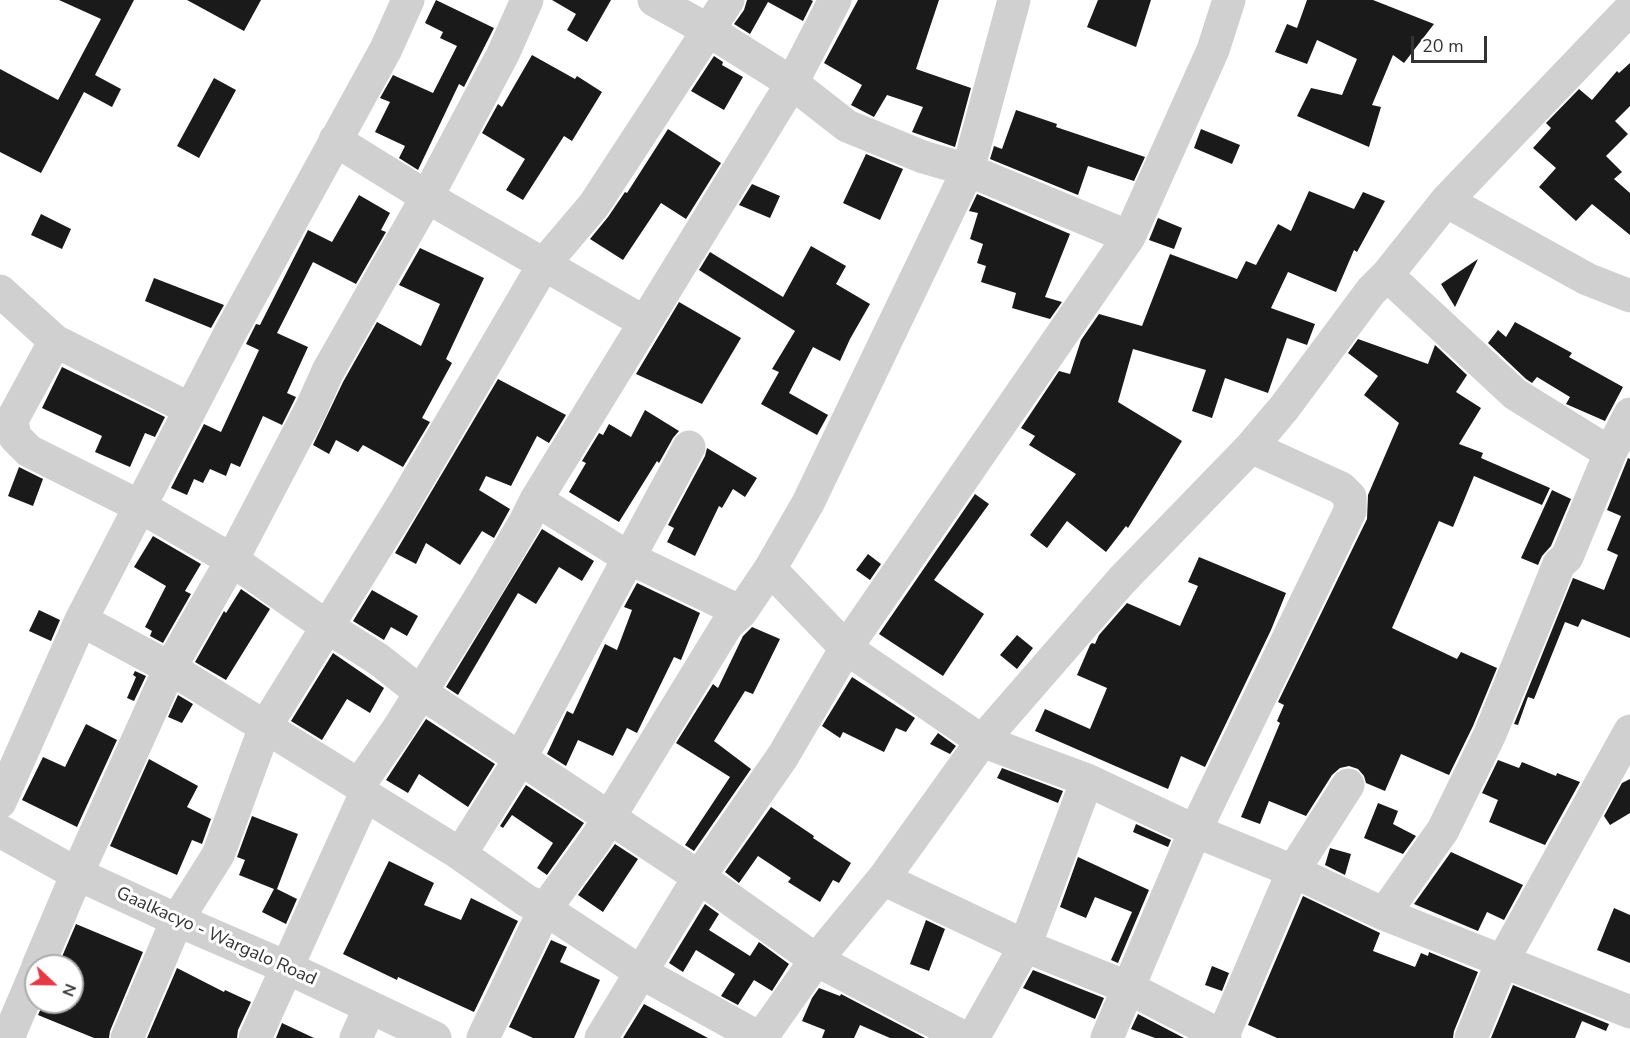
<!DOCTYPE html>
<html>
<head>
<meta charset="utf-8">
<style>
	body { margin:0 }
	#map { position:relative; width:1630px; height:1038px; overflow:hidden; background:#fff; font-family:"Nunito Sans",sans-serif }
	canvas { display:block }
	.north { position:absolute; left:24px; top:954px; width:60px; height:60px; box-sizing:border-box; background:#fff; border:2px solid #adadad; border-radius:50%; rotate:112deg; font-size:16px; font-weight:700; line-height:24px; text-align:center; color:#333 }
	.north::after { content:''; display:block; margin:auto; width:21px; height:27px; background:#e63946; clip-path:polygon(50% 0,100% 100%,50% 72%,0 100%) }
	.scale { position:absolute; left:1411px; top:36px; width:76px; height:27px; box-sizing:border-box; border:3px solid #333; border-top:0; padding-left:8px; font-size:18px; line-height:21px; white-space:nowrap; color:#333; -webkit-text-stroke:4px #fff; paint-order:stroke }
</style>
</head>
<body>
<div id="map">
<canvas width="1630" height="1038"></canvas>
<div class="north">N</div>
<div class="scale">20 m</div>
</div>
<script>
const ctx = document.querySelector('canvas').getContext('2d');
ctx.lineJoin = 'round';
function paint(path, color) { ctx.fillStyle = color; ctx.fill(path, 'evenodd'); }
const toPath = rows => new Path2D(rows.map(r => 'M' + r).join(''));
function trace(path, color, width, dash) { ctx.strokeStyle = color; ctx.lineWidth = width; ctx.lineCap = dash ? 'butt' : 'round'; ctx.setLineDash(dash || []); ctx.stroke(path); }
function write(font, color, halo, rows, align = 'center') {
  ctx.font = font + ' "Nunito Sans",sans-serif'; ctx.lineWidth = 6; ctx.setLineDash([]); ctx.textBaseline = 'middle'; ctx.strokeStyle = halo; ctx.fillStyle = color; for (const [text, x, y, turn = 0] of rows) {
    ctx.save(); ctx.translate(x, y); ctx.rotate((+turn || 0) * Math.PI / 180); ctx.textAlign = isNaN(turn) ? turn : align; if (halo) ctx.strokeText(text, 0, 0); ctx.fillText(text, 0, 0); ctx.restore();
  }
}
paint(toPath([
	[59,0,134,0,95,75,121,89,112,107,84,92,41,173,0,152,0,69,58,100,101,19],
	[187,0,261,0,244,31],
	[436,0,494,28,464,87,459,84,418,170,399,158,405,146,375,132,390,102,380,98,393,75,433,93,457,46,440,38,443,32,425,23],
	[552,0,611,0,587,42,567,30,576,14],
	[747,0,811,0,813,1,803,21,768,2,750,34,734,24,744,10],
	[858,0,939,0,916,69,971,88,955,147,912,132,923,107,887,95,874,117,851,105,862,85,824,63],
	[1098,0,1151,0,1136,47,1087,27],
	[1307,0,1373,0,1434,24,1404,63,1393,55,1372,105,1381,107,1369,147,1297,116,1311,88,1342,95,1357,59,1317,40,1307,64,1275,52,1287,24,1297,28],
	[532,55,575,79,577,76,602,92,572,141,564,136,523,200,506,190,525,159,482,133,498,104,502,107],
	[714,56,723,62,722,65,743,77,724,110,691,91],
	[1630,63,1630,106,1615,121,1628,134,1606,156,1622,172,1614,179,1630,193,1630,235,1592,204,1576,221,1539,187,1556,168,1533,148,1551,128,1546,123,1579,89,1592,100,1617,71,1619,73],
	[214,78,236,90,199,158,177,146],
	[1016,110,1057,124,1056,127,1145,157,1134,181,1088,166,1078,195,990,159,994,146,1002,149],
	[668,129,721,163,686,219,661,203,623,260,590,239,608,217,625,192,627,193],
	[1201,129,1240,145,1232,164,1194,148],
	[866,154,903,169,880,220,843,203],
	[752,184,780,196,770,218,739,205],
	[1309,191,1354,209,1363,192,1385,201,1357,252,1354,250,1336,292,1288,272,1271,308,1315,324,1307,345,1287,338,1268,393,1225,378,1212,418,1192,411,1206,370,1133,349,1118,402,1182,441,1128,528,1126,526,1106,552,1067,521,1047,548,1030,535,1076,474,1029,445,1035,436,1021,428,1059,371,1070,374,1081,340,1099,314,1142,326,1170,254,1237,279,1246,261,1256,265,1278,224,1291,231],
	[977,194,1070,234,1045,297,1062,302,1050,319,1012,308,1016,293,981,282,986,266,977,263,983,244,970,239,978,213,969,211],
	[359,195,390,213,381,230,386,232,356,284,313,262,277,333,308,347,287,393,296,397,282,425,263,416,240,467,231,463,226,476,210,469,203,483,194,479,187,495,171,488,204,424,221,432,259,350,246,344,256,324,260,325,308,230,332,242],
	[41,214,71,229,62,249,31,235],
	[1158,218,1182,228,1174,249,1149,240],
	[811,246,846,266,836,284,870,304,850,339,840,361,813,347,789,393,828,415,817,435,761,404,779,372,772,369,795,331,699,270,710,252,783,297],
	[420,248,484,278,446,359,452,363,422,418,430,422,403,467,363,445,358,452,336,440,329,454,313,445,343,382,377,322,421,346,440,304,399,285],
	[1478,259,1455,307,1441,284],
	[154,278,224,305,211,328,145,301],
	[679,302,741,338,702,404,636,374],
	[1515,322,1572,353,1569,357,1623,387,1605,421,1566,404,1570,397,1537,377,1532,383,1526,379,1488,343,1498,330,1506,337],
	[1358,339,1428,364,1435,345,1467,375,1456,392,1481,408,1459,444,1483,453,1481,458,1550,488,1542,505,1474,476,1453,527,1439,521,1392,628,1457,659,1461,652,1497,668,1473,726,1449,775,1401,754,1385,791,1366,783,1364,776,1358,769,1349,766,1340,768,1332,775,1306,816,1269,801,1260,824,1241,817,1280,723,1277,721,1284,705,1278,702,1367,519,1368,495,1399,423,1364,395,1378,376,1348,353],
	[62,367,165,417,155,437,145,433,130,467,95,452,102,436,42,408],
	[498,379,566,415,549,443,537,436,511,486,486,476,479,490,510,509,494,538,482,531,460,565,426,543,416,564,395,553],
	[645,410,679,431,673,438,659,463,657,461,619,522,569,492,586,463,582,461,599,433,603,435,609,424,631,437],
	[707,448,757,478,745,497,733,489,722,508,719,506,695,556,667,542,674,528,668,525,705,456],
	[1628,458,1630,459,1630,638,1582,619,1578,627,1565,622,1534,699,1528,697,1518,725,1514,724,1573,578,1604,590,1618,555,1607,550,1621,516,1607,510],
	[19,467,43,479,33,506,8,496],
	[1552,490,1571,499,1551,546,1542,556,1538,565,1521,558],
	[975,494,989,504,934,580,984,614,943,676,879,634],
	[542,529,594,561,582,581,559,567,536,604,518,593,458,695,446,687],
	[153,536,201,564,185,591,191,594,163,643,150,636,152,631,145,627,166,586,134,567],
	[868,554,881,564,870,580,856,570],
	[1199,557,1286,593,1271,630,1205,767,1181,756,1168,789,1035,731,1045,709,1090,729,1107,688,1077,675,1090,645,1092,643,1095,644,1099,635,1127,603,1180,626,1198,586,1188,582],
	[637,583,700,613,681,660,674,657,637,733,627,728,613,756,578,740,566,766,547,754,567,711,573,714,605,644,617,650,632,610,624,607],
	[241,589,270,609,226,680,195,662,224,611,226,613],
	[372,590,418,616,407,636,391,627,384,640,353,621],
	[39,610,60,620,51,641,29,631],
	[752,627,780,639,753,694,745,691,714,741,751,769,694,851,685,845,730,777,676,743,713,684,718,688,743,636],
	[1017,635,1033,648,1017,669,1000,655],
	[333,653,384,688,370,713,347,699,322,740,291,721],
	[135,671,146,676,134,701,127,698,136,677,133,675],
	[852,677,915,718,906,732,896,728,884,752,843,732,840,738,822,726],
	[178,695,193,704,182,723,168,717],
	[426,719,495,764,468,807,419,774,408,793,386,780],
	[86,724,117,740,77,827,22,800,43,757,65,767],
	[938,733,956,746,950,754,930,744],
	[149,759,198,786,187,807,211,819,202,844,192,840,177,875,110,846],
	[1498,760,1519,768,1522,762,1556,776,1557,773,1580,782,1545,845,1489,822,1498,800,1482,793],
	[1002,768,1063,791,1058,803,997,778],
	[1630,779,1630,813,1610,825,1604,816,1622,783],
	[526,785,584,823,547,875,537,868,553,843,512,815,503,828,500,826],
	[1378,803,1398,811,1393,824,1416,836,1403,854,1364,838],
	[771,807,814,836,813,838,851,863,839,883,833,880,820,902,788,882,791,878,758,856,739,883,725,872],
	[252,816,298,834,277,889,297,899,286,924,262,912,274,889,239,875,245,860,237,857],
	[1136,824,1171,840,1168,847,1133,832],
	[615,844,638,859,603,912,578,895],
	[1330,848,1351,854,1345,875,1325,865],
	[1451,852,1523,885,1504,920,1487,912,1478,931,1414,904],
	[1078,857,1149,890,1118,963,1111,960,1132,912,1095,897,1086,918,1060,907],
	[389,861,434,883,424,905,461,920,471,898,518,921,474,1012,398,977,397,980,343,954],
	[1303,896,1380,933,1373,951,1415,967,1421,953,1428,956,1429,952,1478,972,1454,1031,1453,1038,1277,1038,1248,1025],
	[705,904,719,914,709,930,750,956,759,942,789,964,772,991,754,980,738,1005,721,996,735,974,696,950,683,972,669,963],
	[1614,908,1630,915,1630,963,1597,950],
	[926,920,945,929,929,971,910,964],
	[76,924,143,952,110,1031,109,1038,94,1038,38,1015,44,1002,72,1002,72,966,58,966],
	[551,940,567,947,560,962,600,980,574,1038,533,1038,509,1027],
	[1212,966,1229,973,1222,991,1205,985],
	[177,968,224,992,225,990,251,1002,238,1030,237,1038,147,1038],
	[1033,970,1104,998,1095,1019,1023,988],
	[1513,985,1609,1024,1606,1031,1582,1021,1575,1038,1491,1038],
	[819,988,840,996,841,994,925,1038,890,1038,860,1025,854,1038,822,1038,825,1030,802,1021,812,998],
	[644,1004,708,1038,623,1038],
	[1138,1014,1184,1038,1155,1038,1131,1029],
	[282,1023,314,1038,276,1038]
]), '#1a1a1a');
trace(toPath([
	[654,0,708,30,792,83,847,126,923,157,968,170,1129,237],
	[1014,0,968,170,808,503,770,569,846,648,982,741,1087,780,1195,831,1293,871,1384,914,1630,1012],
	[335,140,427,197,644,322],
	[1446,201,1587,279,1630,296],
	[1387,275,1515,394,1610,453],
	[0,291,55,341,190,409],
	[55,341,12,420,15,437,29,451,141,507,232,560,326,626,378,659,420,692,699,877,816,960,965,1038],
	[536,500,629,558,741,612,770,569],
	[81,620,170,668,232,560,310,411,328,371,427,197,503,54,527,0],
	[365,795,457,852,527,901,545,909,642,973,759,1038],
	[0,802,81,620,230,333,386,49,408,0],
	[0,831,77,874,177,920,288,968,435,1038],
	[457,852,468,842,520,759,689,447],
	[883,879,1025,946,1129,988,1225,1038],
	[1384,914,1443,830,1490,734,1559,564,1567,557,1610,453,1630,414],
	[38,966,77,874,170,668,359,785],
	[8,1038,36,972],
	[127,1038,177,920,218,855,265,727,402,506,544,264,594,205,728,0],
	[255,1038,365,795,359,785,398,729,486,588,525,522,536,500,792,83,835,0],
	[356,1038,370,1007],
	[483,1038,545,909,596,839,727,625,741,612],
	[601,1038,699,877,783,756,846,648,1129,237,1213,50,1229,0],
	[761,1038,816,960,883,879,982,741,1122,580,1251,447,1284,408,1371,291,1387,275,1446,201,1630,9],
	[973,1038,1025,946,1087,780],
	[1107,1038,1195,831,1350,511,1350,497,1341,488,1251,447],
	[1222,1038,1293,871,1348,785],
	[1471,1038,1502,962,1630,731]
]), '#d0d0d0', 33);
write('18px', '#333', '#fff', [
	["Gaalkacyo - Wargalo Road",216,937,24]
]);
</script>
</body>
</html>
